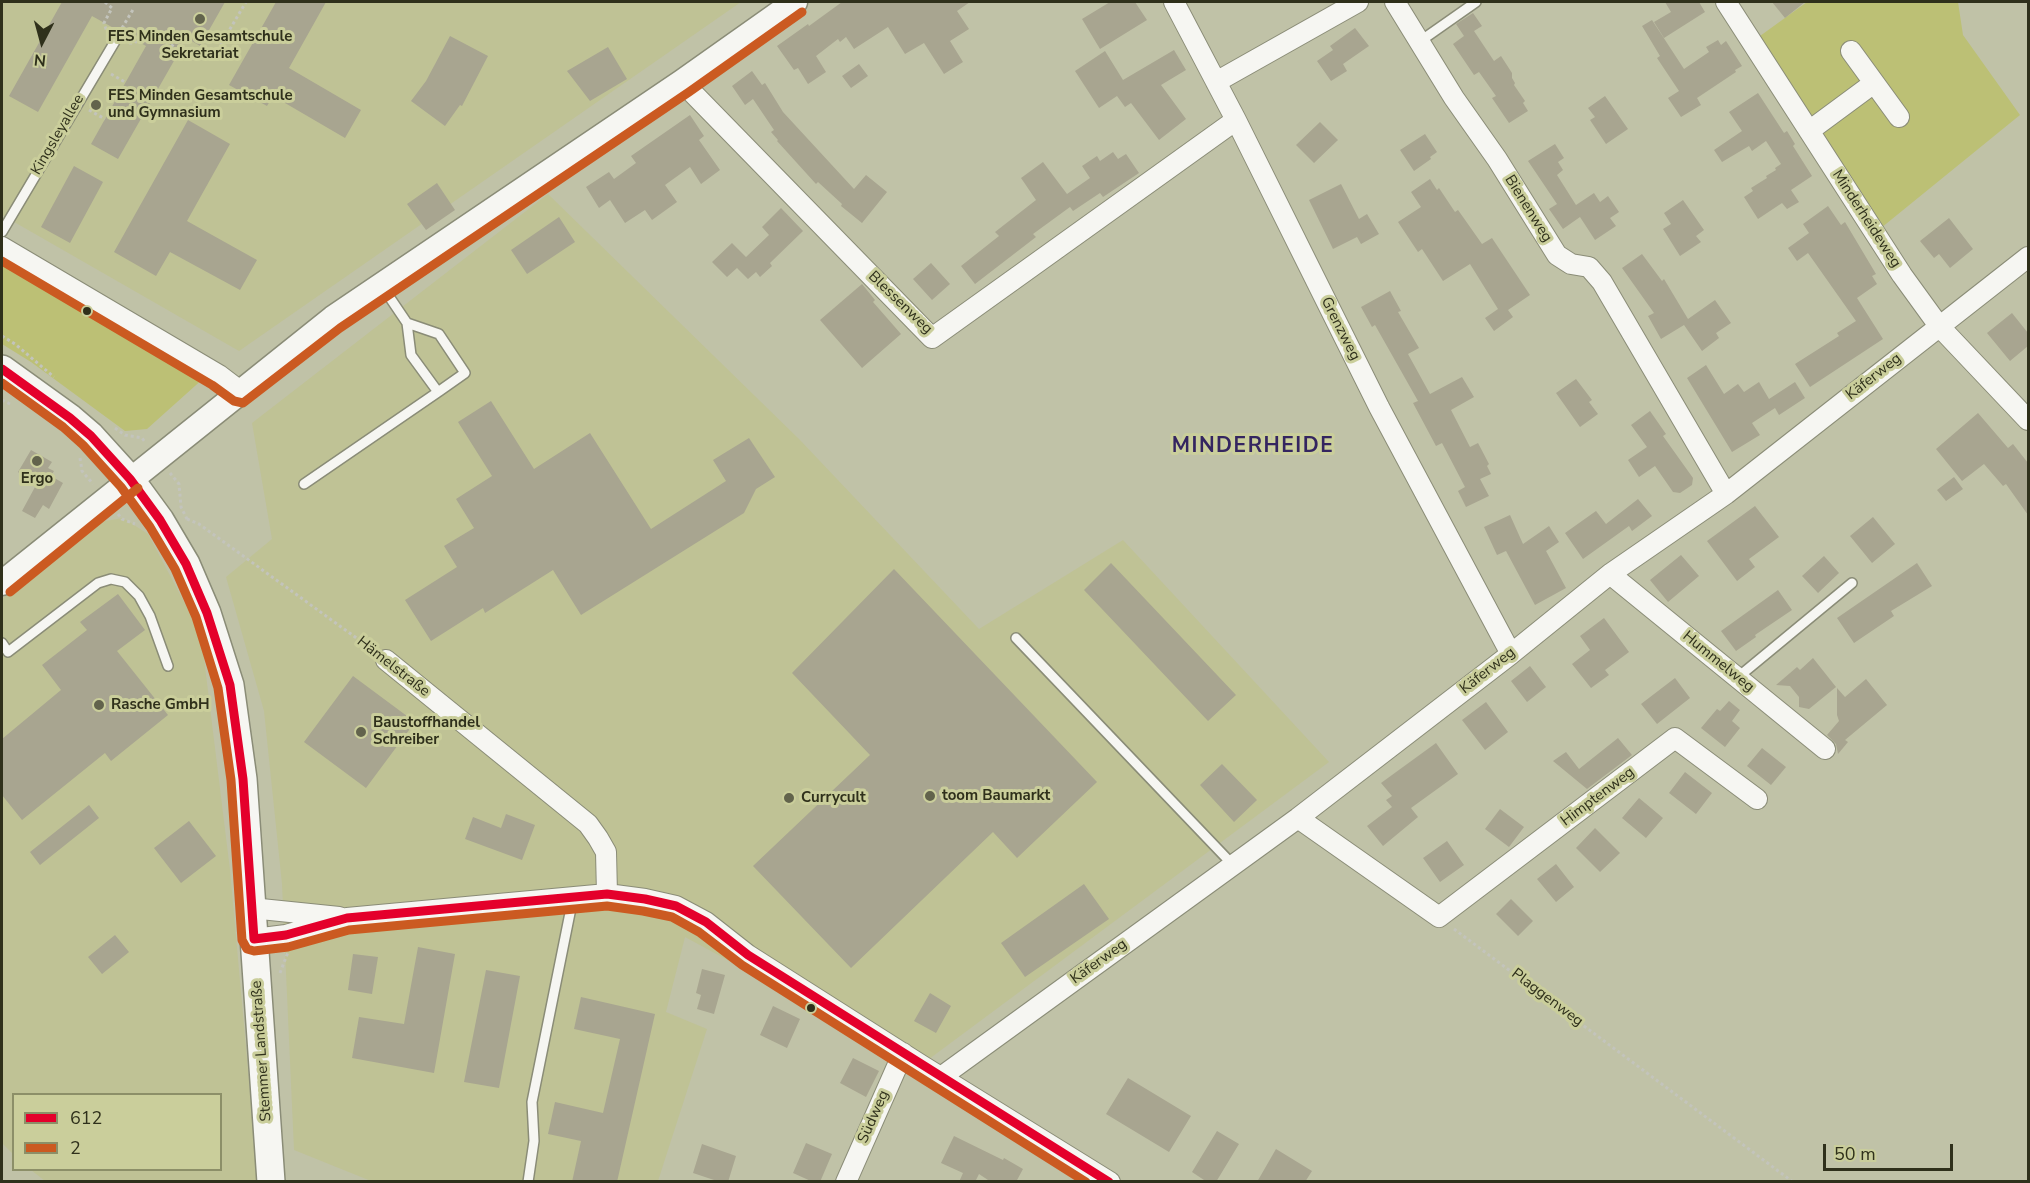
<!DOCTYPE html>
<html>
<head>
<meta charset="utf-8">
<style>
	body { margin:0 }
	#map { position:relative; width:2030px; height:1183px; overflow:hidden; background:#c0c2a7; font-family:"Nunito Sans",sans-serif }
	canvas { display:block }
	.frame { position:absolute; inset:0; border:3px solid #2f301b; pointer-events:none }
	.legend { position:absolute; left:12px; top:1093px; width:210px; height:78px; box-sizing:border-box; background:#cace9b; border:2px solid #8c8f68; margin:0; padding:8px 10px; list-style:none; font-size:18px; color:#2f301b }
	.legend li { display:flex; align-items:center; gap:12px; height:30px }
	.legend b { width:30px; border:2px solid #8c8f68 }
	.north { position:absolute; left:12px; top:12px; width:60px; height:60px; -webkit-text-stroke:4px #cace9b; paint-order:stroke; rotate:186deg; font-size:16px; font-weight:700; line-height:24px; text-align:center; color:#2f301b }
	.north::after { content:''; display:block; margin:auto; width:21px; height:27px; background:#2f301b; clip-path:polygon(50% 0,100% 100%,50% 72%,0 100%) }
	.scale { position:absolute; left:1823px; top:1144px; width:130px; height:27px; box-sizing:border-box; border:3px solid #2f301b; border-top:0; padding-left:8px; font-size:18px; line-height:21px; white-space:nowrap; color:#2f301b; -webkit-text-stroke:4px #cace9b; paint-order:stroke }
</style>
</head>
<body>
<div id="map">
<canvas width="2030" height="1183"></canvas>
<div class="frame"></div>
<ul class="legend">
<li><b style="height:8px;background:#e4002b"></b>612</li>
<li><b style="height:8px;background:#cb5a21"></b>2</li>
</ul>
<div class="north">N</div>
<div class="scale">50 m</div>
</div>
<script>
const ctx = document.querySelector('canvas').getContext('2d');
ctx.lineJoin = 'round';
function paint(path, color) { ctx.fillStyle = color; ctx.fill(path, 'evenodd'); }
const toPath = rows => new Path2D(rows.map(r => 'M' + r).join(''));
function trace(path, color, width, dash) { ctx.strokeStyle = color; ctx.lineWidth = width; ctx.lineCap = dash ? 'butt' : 'round'; ctx.setLineDash(dash || []); ctx.stroke(path); }
function write(font, color, halo, rows, align = 'center') {
  ctx.font = font + ' "Nunito Sans",sans-serif'; ctx.lineWidth = 6; ctx.setLineDash([]); ctx.textBaseline = 'middle'; ctx.strokeStyle = halo; ctx.fillStyle = color; for (const [text, x, y, turn = 0] of rows) {
    ctx.save(); ctx.translate(x, y); ctx.rotate((+turn || 0) * Math.PI / 180); ctx.textAlign = isNaN(turn) ? turn : align; if (halo) ctx.strokeText(text, 0, 0); ctx.fillText(text, 0, 0); ctx.restore();
  }
}
paint(toPath([
	[2,2,741,2,239,351,2,215],
	[548,194,800,440,979,629,1123,540,1329,762,921,1065,685,937,666,1012,707,1029,658,1181,371,1181,294,1150,282,884,264,711,226,577,272,539,252,423],
	[123,518,148,534,201,634,230,870,258,1181,45,1181,31,1170,220,1170,220,1094,14,1094,13,1154,2,1143,2,599,94,523]
]), '#bfc295');
paint(toPath([
	[1807,2,1958,2,1963,35,2020,115,1881,228,1760,36],
	[2,262,205,377,147,429,125,431,31,362,2,344]
]), '#bcc075');
paint(toPath([
	[62,2,225,2,200,46,187,38,118,159,91,144,146,46,92,16,38,112,9,96],
	[276,2,326,2,289,68,361,110,345,138,273,96,267,106,229,85],
	[842,2,970,2,957,11,969,29,950,41,963,62,944,74,924,43,905,54,888,27,854,49,846,37,840,42,838,39,816,56,826,72,808,84,798,68,794,70,777,46,808,24,809,26],
	[1110,2,1135,2,1147,20,1100,49,1082,19],
	[1665,2,1699,2,1705,12,1664,38,1654,22,1671,12],
	[1772,2,1805,2,1785,18],
	[1473,13,1482,26,1474,31,1494,61,1501,56,1512,73,1512,78,1515,83,1514,85,1525,101,1523,103,1528,111,1509,123,1492,98,1496,96,1479,72,1474,75,1453,44,1464,36,1456,24],
	[1652,20,1684,69,1709,52,1706,47,1718,40,1721,45,1726,41,1742,66,1735,70,1736,72,1697,98,1701,105,1681,117,1668,98,1679,91,1657,58,1660,56,1642,26],
	[1355,28,1369,46,1343,64,1347,71,1331,81,1317,61,1333,50,1330,46],
	[450,36,488,56,462,106,460,105,445,126,411,101,426,81],
	[608,47,627,79,590,101,567,71],
	[1174,50,1186,70,1161,85,1186,119,1159,140,1131,103,1125,107,1117,96,1099,108,1075,71,1105,51,1123,80],
	[859,64,868,76,851,88,842,76],
	[752,71,762,85,765,83,783,112,854,189,866,175,887,192,862,223,841,206,842,204,818,182,816,184,777,141,778,140,771,132,774,130,753,99,745,105,732,86],
	[1758,93,1784,133,1787,131,1795,144,1793,146,1812,176,1791,190,1799,202,1787,209,1782,203,1758,219,1744,197,1753,191,1751,188,1767,178,1766,176,1776,170,1775,168,1781,164,1766,141,1752,151,1749,146,1722,162,1714,150,1742,131,1729,112],
	[1605,96,1628,129,1606,144,1590,120,1595,117,1588,108],
	[690,115,704,136,699,140,720,170,701,184,690,167,665,185,677,202,652,220,645,210,625,223,610,200,599,208,586,187,609,172,614,179,636,163,631,156],
	[188,120,230,144,187,221,257,260,240,290,170,252,156,276,114,252],
	[1320,122,1338,140,1314,163,1296,145],
	[1425,134,1437,152,1430,157,1431,159,1414,171,1400,150],
	[1555,144,1564,158,1558,162,1563,170,1557,175,1576,205,1594,193,1600,202,1608,196,1619,212,1610,218,1616,226,1595,240,1580,217,1563,229,1549,209,1557,204,1528,161],
	[1113,152,1118,159,1126,154,1139,173,1103,197,1100,193,1073,211,1070,207,1033,234,1036,237,975,284,961,266,999,236,995,232,1036,200,1021,178,1043,162,1067,194,1090,178,1082,166,1097,156,1100,161],
	[74,166,103,182,70,243,41,227],
	[1430,179,1437,190,1439,188,1455,212,1458,210,1463,217,1482,244,1492,238,1530,295,1508,310,1513,317,1494,331,1485,318,1498,309,1470,264,1443,281,1422,249,1418,252,1398,222,1421,207,1411,192],
	[437,183,455,210,426,230,407,204],
	[1341,184,1359,219,1367,214,1379,234,1361,244,1357,237,1333,249,1309,200],
	[1683,200,1704,230,1696,236,1701,242,1680,256,1663,229,1671,224,1664,213],
	[1828,206,1841,225,1845,222,1876,274,1872,276,1877,284,1857,298,1883,339,1810,387,1795,364,1839,336,1837,333,1856,321,1808,253,1797,261,1788,248,1809,233,1803,224],
	[781,208,803,231,770,263,772,266,760,277,756,272,748,279,737,268,727,277,712,262,732,243,746,257,769,235,762,227],
	[559,217,575,242,527,274,511,250],
	[1949,218,1973,249,1950,268,1939,254,1934,258,1920,241],
	[1642,254,1662,281,1664,279,1688,319,1715,300,1731,323,1716,333,1719,338,1702,351,1684,325,1661,339,1648,316,1654,313,1622,268],
	[931,263,950,284,932,300,913,279],
	[862,284,875,300,873,302,901,334,862,368,820,320],
	[1390,291,1401,311,1398,312,1419,348,1408,354,1430,394,1462,377,1474,397,1451,410,1470,447,1478,443,1489,464,1487,466,1491,474,1480,479,1489,496,1466,507,1458,491,1465,487,1442,443,1436,446,1413,403,1418,401,1375,325,1372,327,1361,307],
	[2012,313,2028,333,2028,346,2010,361,1987,333],
	[1706,365,1724,394,1738,384,1744,392,1759,382,1769,399,1795,382,1805,398,1779,415,1775,408,1752,423,1760,435,1732,452,1687,378],
	[1576,379,1592,400,1589,402,1598,414,1580,427,1556,393],
	[491,401,534,469,590,433,651,529,726,481,713,460,749,438,775,477,756,489,744,513,581,615,553,570,485,613,483,608,431,641,405,600,457,567,444,546,474,528,456,499,492,476,458,422],
	[1650,411,1666,434,1663,436,1693,478,1692,485,1680,493,1673,492,1655,466,1639,477,1628,460,1647,447,1631,425],
	[1978,413,2008,448,2013,444,2028,463,2028,515,2006,484,2003,486,1984,464,1962,481,1936,449],
	[31,450,52,462,48,468,54,471,51,476,63,483,49,509,43,505,35,518,22,511,35,487,18,472],
	[1954,477,1963,489,1946,501,1937,490],
	[1638,499,1652,516,1632,531,1629,526,1583,559,1565,533,1596,511,1606,524],
	[1755,506,1779,537,1749,559,1755,567,1737,581,1707,541],
	[1510,515,1523,544,1549,526,1559,542,1546,551,1566,588,1535,605,1506,551,1497,555,1484,527],
	[1873,517,1895,544,1872,563,1850,536],
	[1681,555,1699,576,1668,602,1650,580],
	[1824,556,1839,573,1818,593,1802,576],
	[1111,563,1236,695,1208,721,1084,590],
	[1917,563,1932,586,1891,611,1894,616,1854,643,1837,618],
	[894,569,1097,782,1017,858,993,832,851,968,753,866,870,755,792,673],
	[1778,590,1792,610,1755,635,1756,637,1736,651,1721,631],
	[118,594,145,630,117,651,168,715,111,761,105,753,22,820,2,795,2,739,61,690,42,665,87,630,80,622],
	[1604,618,1629,652,1605,670,1609,675,1591,688,1572,664,1590,650,1580,636],
	[1813,658,1836,687,1809,709,1799,707,1799,697,1790,686,1776,685,1797,667,1800,670],
	[1530,666,1546,687,1527,702,1511,681],
	[353,676,415,722,366,788,304,742],
	[1675,678,1690,698,1657,724,1641,704],
	[1866,679,1887,705,1845,740,1848,742,1838,754,1836,744,1827,735,1839,721,1837,715,1837,688,1845,697],
	[1729,701,1740,710,1732,721,1740,728,1725,747,1701,728,1717,709,1720,711],
	[1486,702,1508,732,1485,750,1462,720],
	[1618,738,1632,755,1587,789,1553,761,1566,752,1579,769],
	[1436,743,1458,774,1411,808,1418,817,1383,846,1367,826,1392,807,1386,800,1392,796,1381,783],
	[1762,748,1786,767,1771,785,1747,766],
	[1222,764,1257,800,1234,822,1200,785],
	[1685,772,1712,793,1696,814,1669,793],
	[1639,798,1663,818,1646,838,1622,818],
	[89,805,99,818,40,865,30,852],
	[1500,809,1524,827,1509,847,1485,829],
	[506,814,535,825,522,860,465,839,473,817,501,828],
	[189,821,216,856,181,883,154,848],
	[1595,828,1620,853,1600,872,1576,848],
	[1447,841,1464,865,1440,882,1423,858],
	[1556,864,1574,887,1556,902,1537,879],
	[1084,884,1109,919,1025,977,1001,943],
	[1511,899,1533,921,1518,936,1496,914],
	[115,935,129,952,102,974,88,957],
	[418,947,455,954,434,1073,352,1058,359,1017,404,1024],
	[353,954,378,957,372,994,348,990],
	[702,969,725,975,714,1014,697,1009,701,995,696,993],
	[486,970,520,976,499,1088,464,1082],
	[930,993,951,1006,936,1033,914,1021],
	[581,997,655,1014,617,1182,572,1182,581,1141,548,1134,555,1102,603,1113,620,1039,574,1029],
	[773,1006,800,1019,787,1048,760,1035],
	[853,1058,879,1071,866,1097,840,1083],
	[1128,1078,1191,1116,1169,1152,1106,1114],
	[1217,1131,1239,1144,1216,1182,1207,1182,1192,1172],
	[954,1136,1003,1160,1004,1158,1023,1169,1016,1182,991,1182,979,1174,975,1182,959,1182,963,1173,941,1163],
	[806,1143,832,1154,820,1182,813,1182,793,1173],
	[702,1144,736,1156,728,1182,720,1182,693,1173],
	[1276,1149,1312,1171,1305,1182,1257,1182]
]), '#a8a590');
const service = toPath([
	[1419,42,1476,2],
	[2,232,117,38],
	[382,286,407,323,411,355,438,392,465,373,439,334,407,323],
	[304,484,438,392],
	[1016,638,1233,865],
	[2,643,8,652,98,583,111,579,125,582,139,596,150,616,168,666],
	[1737,678,1852,583],
	[528,1182,534,1141,532,1102,573,898]
]);
const minor = toPath([
	[1174,2,1236,120,1379,407,1511,654],
	[1395,2,1454,98,1497,159,1557,255,1571,264,1589,267,1602,282,1726,494],
	[1726,2,1902,275,1939,326,2028,420],
	[1851,51,1899,117],
	[682,82,932,338,1236,120],
	[1216,82,1358,2],
	[1809,131,1874,83],
	[2,247,219,375,240,391],
	[1610,574,1825,749],
	[386,660,588,824,598,838,606,852,607,894],
	[1298,818,1439,917,1675,738,1757,799],
	[251,908,339,917],
	[254,939,286,935,347,918,607,894,645,899,676,906,706,922,748,955,921,1065,1110,1182],
	[941,1077,1298,818,1511,654,1610,574,1726,494,2028,257],
	[846,1182,903,1053]
]);
const tertiary = toPath([
	[2,583,333,318,682,82,795,2]
]);
const secondary = toPath([
	[2,369,70,418,91,436,130,479,160,520,186,564,207,613,230,685,243,779,271,1182]
]);
trace(service, '#8a8c77', 12);
trace(minor, '#8a8c77', 22);
trace(tertiary, '#8a8c77', 27);
trace(secondary, '#8a8c77', 30);
trace(toPath([
	[105,2,112,8,104,23,107,32],
	[122,28,134,8],
	[129,43,135,43,144,29,195,59,214,56,246,2],
	[111,74,125,82],
	[89,110,105,119],
	[2,336,15,344,54,377],
	[2,400,10,404],
	[115,428,125,435,142,438,145,442],
	[80,458,82,471,93,484],
	[170,473,179,484,181,507,187,519],
	[118,514,122,519,135,524],
	[187,519,199,524,373,650],
	[1454,929,1793,1182],
	[280,973,288,952]
]), '#c3c4bc', 3, [3, 3]);
trace(service, '#f6f6f2', 9);
trace(minor, '#f6f6f2', 20);
trace(tertiary, '#f6f6f2', 24);
trace(secondary, '#f6f6f2', 27);
trace(toPath([
	[2,369,70,418,91,436,130,479,160,520,186,564,207,613,230,685,243,779,254,939,286,935,347,918,607,894,645,899,676,906,706,922,748,955,1109,1182]
]), '#e4002b', 9);
trace(toPath([
	[2,261,212,385,234,401,243,403,340,328,689,92,802,12],
	[2,383,63,427,83,445,121,487,150,527,175,569,196,617,218,688,231,780,242,940,247,949,254,951,288,947,349,930,607,906,643,911,672,917,699,932,742,965,1086,1182],
	[10,592,138,488]
]), '#cb5a21', 9);
for (const [x, y, r, color] of [
	[200,19,6,"#62634c"],
	[96,105,6,"#62634c"],
	[87,311,5,"#2f301b"],
	[37,461,6,"#62634c"],
	[99,705,6,"#62634c"],
	[361,732,6,"#62634c"],
	[930,796,6,"#62634c"],
	[789,798,6,"#62634c"],
	[811,1008,5,"#2f301b"]
]) { const dot = new Path2D(); dot.arc(x, y, r, 0, 2 * Math.PI); ctx.fillStyle = color; ctx.fill(dot); trace(dot, '#cace9b', 2); }
write('bold 15px', '#2f301b', '#cace9b', [
	["FES Minden Gesamtschule",200,37,"center"],
	["Sekretariat",200,54,"center"],
	["FES Minden Gesamtschule",108,96],
	["und Gymnasium",108,113],
	["Ergo",37,479,"center"],
	["Rasche GmbH",111,705],
	["Baustoffhandel",373,723],
	["Schreiber",373,740],
	["toom Baumarkt",942,796],
	["Currycult",801,798]
], 'left');
write('15px', '#2f301b', '#cace9b', [
	["Kingsleyallee",58,135,-60],
	["Bienenweg",1528,209,58],
	["Minderheideweg",1866,219,57],
	["Blessenweg",900,303,44],
	["Grenzweg",1340,329,63],
	["Käferweg",1874,377,-38],
	["Hummelweg",1718,662,39],
	["Hämelstraße",393,667,38],
	["Käferweg",1488,671,-38],
	["Himptenweg",1598,797,-37],
	["Käferweg",1099,962,-36],
	["Plaggenweg",1547,998,37],
	["Stemmer Landstraße",262,1051,-94],
	["Südweg",874,1117,-66]
]);
ctx.letterSpacing = '1.5px';
write('bold 21px', '#342560', '#cace9b', [
	["MINDERHEIDE",1253,447]
]);
ctx.letterSpacing = '0px';
</script>
</body>
</html>
